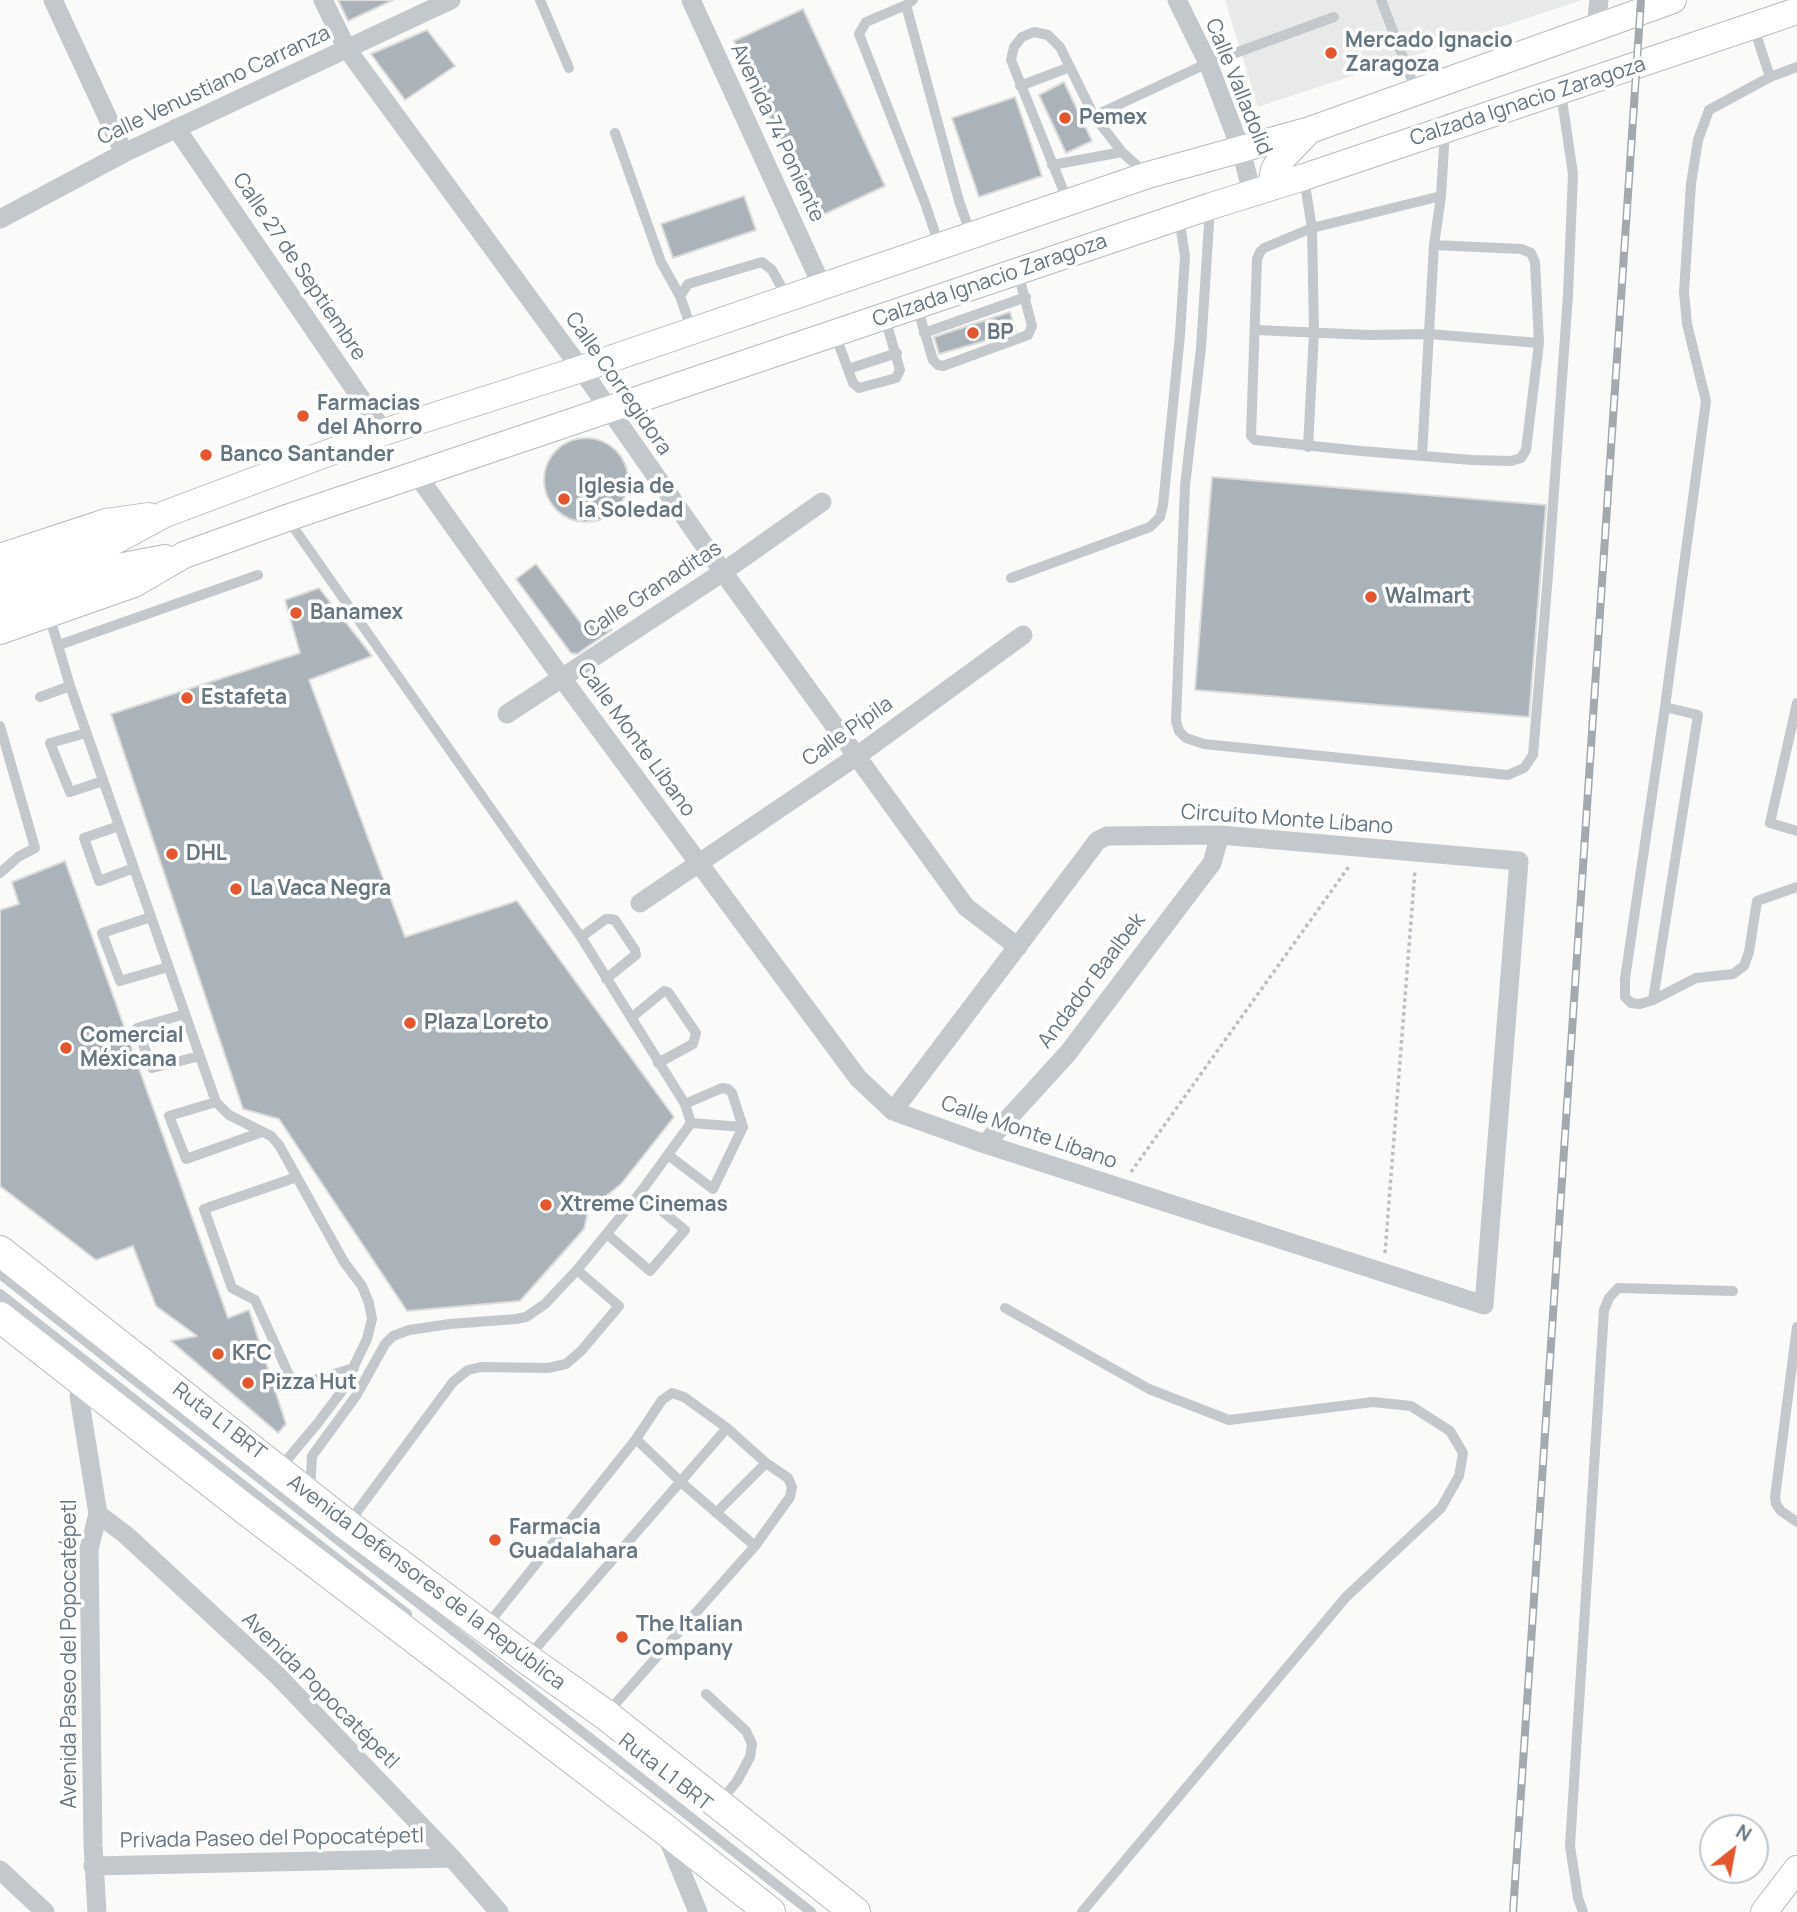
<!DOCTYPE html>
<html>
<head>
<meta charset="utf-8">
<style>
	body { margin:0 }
	#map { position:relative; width:1797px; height:1912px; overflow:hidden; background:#fafaf8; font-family:Manrope,sans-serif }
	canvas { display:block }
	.north { position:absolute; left:1699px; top:1814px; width:70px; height:70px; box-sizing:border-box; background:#fff; border:2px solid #c1c8cd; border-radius:50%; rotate:31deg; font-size:19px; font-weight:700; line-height:28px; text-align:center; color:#657683 }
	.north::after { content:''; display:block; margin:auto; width:24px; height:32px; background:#e4572e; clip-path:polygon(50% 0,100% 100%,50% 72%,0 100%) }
</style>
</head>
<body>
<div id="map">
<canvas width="1797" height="1912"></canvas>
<div class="north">N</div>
</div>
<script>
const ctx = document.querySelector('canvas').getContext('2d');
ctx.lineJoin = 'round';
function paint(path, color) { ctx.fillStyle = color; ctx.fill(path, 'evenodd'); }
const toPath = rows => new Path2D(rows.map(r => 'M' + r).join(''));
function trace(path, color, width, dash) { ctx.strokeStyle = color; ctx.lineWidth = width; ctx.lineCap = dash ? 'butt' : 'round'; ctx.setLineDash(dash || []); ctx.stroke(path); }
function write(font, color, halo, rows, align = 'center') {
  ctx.font = font + ' Manrope,sans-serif'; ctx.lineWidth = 7; ctx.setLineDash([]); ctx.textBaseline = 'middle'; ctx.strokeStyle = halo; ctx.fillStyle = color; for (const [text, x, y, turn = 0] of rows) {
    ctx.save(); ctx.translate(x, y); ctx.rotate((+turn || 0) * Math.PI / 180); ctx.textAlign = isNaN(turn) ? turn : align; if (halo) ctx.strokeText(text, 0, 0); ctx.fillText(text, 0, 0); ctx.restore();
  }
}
paint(toPath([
	[1225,0,1582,0,1258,107]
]), '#e8e9e9');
const building = toPath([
	[338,0,393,0,348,21,338,0],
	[803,9,885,186,816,218,734,41,803,9],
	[427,30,455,66,405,100,371,54,427,30],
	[1064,82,1092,141,1066,153,1039,95,1064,82],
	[1015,97,1042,176,979,197,952,118,1015,97],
	[744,196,756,230,673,258,661,224,744,196],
	[1010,312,1016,332,939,354,934,337,1010,312],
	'544 480a42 42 0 1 1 84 0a42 42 0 1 1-84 0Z',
	[1212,477,1546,505,1529,717,1195,690,1212,477],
	[536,564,583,626,600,614,612,630,577,654,571,653,516,579,536,564],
	[319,588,372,656,309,680,405,937,517,901,674,1117,621,1184,588,1211,584,1229,520,1301,407,1311,279,1119,243,1109,111,714,300,653,285,600,319,588],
	[65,861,228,1318,249,1310,286,1424,278,1433,171,1341,197,1336,156,1306,133,1246,96,1260,0,1186,0,910,19,904,12,882,65,861]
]);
paint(building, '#aab3b9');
trace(building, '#dcdcda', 2);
const secondary = toPath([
	[1271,186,1274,170,1278,163,1306,134],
	[0,557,106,522,149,516],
	[0,580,113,542,165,514,384,432,581,369,1148,175,1310,130,1673,0],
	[0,605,123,566,165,558],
	[0,631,134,584,184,555,287,518,1211,206,1304,177,1797,11],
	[1764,1912,1797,1869]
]);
const primary = toPath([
	[0,1251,347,1525,527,1659,606,1715,855,1912],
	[0,1317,245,1509,663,1828,770,1912]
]);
trace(secondary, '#b3babf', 28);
trace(primary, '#b5babe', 32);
trace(toPath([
	[1131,1172,1350,865],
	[1385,1253,1415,870]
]), '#bbbfc2', 3.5, [3.5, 3.5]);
trace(toPath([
	[540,0,569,68],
	[913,0,906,5,959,201,971,235],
	[1381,0,1416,91],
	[906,5,866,22,859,34,925,203,939,245],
	[1754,28,1770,77],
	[1797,67,1770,77,1709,110,1698,140,1691,184,1684,292,1687,324,1706,401,1665,707,1698,715,1653,1000,1696,978,1733,974,1744,966,1749,952,1757,901,1797,887],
	[1020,86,1070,67],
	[1094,116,1208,63,1334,17],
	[615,133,661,262,680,296],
	[1052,165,1122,152],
	[1304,179,1312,228,1314,333,1308,447],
	[1068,202,1011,60,1014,47,1022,37,1034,32,1048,35,1060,47,1094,116,1122,152,1145,173],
	[1210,208,1201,348,1185,486,1176,721,1179,731,1186,738,1204,744,1508,775,1524,768,1533,755,1548,575,1568,295,1573,174,1561,93],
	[1434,245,1521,249,1531,253,1535,262,1539,343,1526,450,1521,458,1511,461,1472,460,1361,451,1255,440,1251,436,1257,259,1260,252,1264,248,1312,228,1441,196],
	[917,307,933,360,938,365,943,366,1028,335,1032,326,1018,273],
	[691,328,680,296,688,284,762,262,772,270,787,297],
	[1256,330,1369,335,1429,334,1539,343],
	[924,333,1026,297],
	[835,334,853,383,859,388,896,378,900,370,885,318],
	[848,369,897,353],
	[1422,455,1434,245,1441,196,1445,131],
	[289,521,581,937,685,1104,691,1123],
	[1011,578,1150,527,1160,517,1163,505,1180,335,1185,256,1179,217],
	[49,615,70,686,216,1102,229,1115,271,1136,279,1145,344,1262,362,1286,369,1303,372,1319,367,1339,342,1391,317,1424,280,1468],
	[59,645,258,575],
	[40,697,70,686],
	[1797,703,1770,823,1797,831],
	[0,726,35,848,18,857,0,873],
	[86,733,50,743,70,792,103,781],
	[119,826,84,838,99,881,134,868],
	[151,917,102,933,120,981,168,967],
	[581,937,606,919,610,919,615,920,635,950,636,955,633,957,606,979],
	[1653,1000,1640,1004,1631,1003,1625,997,1625,979,1665,707],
	[185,1014,137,1028,152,1068,200,1056],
	[631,1018,664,991,668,992,696,1033,693,1044,658,1063],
	[216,1102,169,1116,186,1159,262,1132],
	[685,1104,722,1088,728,1089,732,1093,743,1127,691,1123],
	[668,1155,713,1189,743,1127],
	[297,1177,204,1209,232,1288,255,1300,289,1375,297,1382,307,1382,354,1368],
	[607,1234,650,1271,685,1230,640,1193],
	[0,1274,811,1912],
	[0,1294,407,1614],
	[1005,1308,1149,1389,1229,1420,1373,1402,1411,1406,1450,1431,1463,1453,1459,1476,1441,1508,1346,1597,1082,1912],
	[1797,1327,1775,1497,1776,1504,1781,1511,1797,1522],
	[636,1439,662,1400,672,1393,684,1397,727,1428,766,1463,788,1478,792,1487,790,1497,755,1546],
	[310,1490,312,1456,356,1396,385,1344,393,1336,409,1330,450,1324,516,1319,526,1317,545,1304,577,1270,640,1193,691,1123],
	[716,1513,766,1463],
	[350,1521,453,1382,468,1370,481,1367,548,1368,566,1364,581,1351,619,1306,577,1270],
	[488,1624,636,1439,682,1483,755,1546,608,1712],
	[529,1656,727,1428],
	[706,1694,746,1731,752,1744,750,1757,737,1781,721,1801],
	[1583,1912,1578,1898,1570,1846,1604,1310,1609,1298,1618,1288,1733,1291]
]), '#c3c8cc', 10);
trace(toPath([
	[53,0,124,153],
	[323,0,347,49,581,369,723,572,966,907,1018,947],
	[691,0,822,286],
	[1177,0,1208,63,1241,150,1252,193],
	[1596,28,1599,0],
	[176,128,384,432],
	[0,219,124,153,451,0],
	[417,475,561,677,858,1078,893,1111,985,1144,1484,1305,1519,861,1220,835,1107,836,1097,841,1089,852,893,1111],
	[507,714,723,572,822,502],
	[640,903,857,756,1023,635],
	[985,1144,1068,1053,1212,863,1220,835],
	[79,1396,98,1514,89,1549,93,1846,97,1912],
	[98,1514,126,1535,277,1675,452,1858,499,1912],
	[665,1832,698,1912],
	[93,1866,452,1858],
	[0,1870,45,1912]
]), '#c3c8cc', 19);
trace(secondary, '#fff', 26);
trace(primary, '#fff', 30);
const rail = toPath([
	[1513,1912,1641,0]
]);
trace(rail, '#a2aab0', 8);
trace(rail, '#fff', 5, [16]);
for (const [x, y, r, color] of [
	[1331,53,7,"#e4572e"],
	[1065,118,7,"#e4572e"],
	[973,333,7,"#e4572e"],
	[303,416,7,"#e4572e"],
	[206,455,7,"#e4572e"],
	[564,499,7,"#e4572e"],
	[1371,597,7,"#e4572e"],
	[296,613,7,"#e4572e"],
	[187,698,7,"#e4572e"],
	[172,854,7,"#e4572e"],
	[236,889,7,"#e4572e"],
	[410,1023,7,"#e4572e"],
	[66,1048,7,"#e4572e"],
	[546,1205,7,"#e4572e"],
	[218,1354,7,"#e4572e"],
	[248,1383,7,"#e4572e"],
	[495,1540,7,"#e4572e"],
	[622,1637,7,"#e4572e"]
]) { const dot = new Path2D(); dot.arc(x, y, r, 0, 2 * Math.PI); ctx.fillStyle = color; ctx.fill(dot); trace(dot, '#fff', 2.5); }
write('bold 21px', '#657683', '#fff', [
	["Mercado Ignacio",1345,41],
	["Zaragoza",1345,65],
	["Pemex",1079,118],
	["BP",987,333],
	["Farmacias",317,404],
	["del Ahorro",317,428],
	["Banco Santander",220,455],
	["Iglesia de",578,487],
	["la Soledad",578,511],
	["Walmart",1385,597],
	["Banamex",310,613],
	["Estafeta",201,698],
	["DHL",186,854],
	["La Vaca Negra",250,889],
	["Plaza Loreto",424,1023],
	["Comercial",80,1036],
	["Méxicana",80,1060],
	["Xtreme Cinemas",560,1205],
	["KFC",232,1354],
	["Pizza Hut",262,1383],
	["Farmacia",509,1528],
	["Guadalahara",509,1552],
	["The Italian",636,1625],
	["Company",636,1649]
], 'left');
write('21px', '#657683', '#fff', [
	["Calle Venustiano Carranza",214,86,-25],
	["Calle Valladolid",1238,87,68],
	["Calzada Ignacio Zaragoza",1528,102,-18],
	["Avenida 74 Poniente",777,133,65],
	["Calle 27 de Septiembre",299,267,56],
	["Calzada Ignacio Zaragoza",990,281,-19],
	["Calle Corregidora",618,384,55],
	["Calle Granaditas",653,590,-33],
	["Calle Pípila",848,732,-35],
	["Calle Monte Líbano",636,740,54],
	["Circuito Monte Líbano",1287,820,4],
	["Andador Baalbek",1092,981,-53],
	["Calle Monte Líbano",1029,1133,19],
	["Ruta L1 BRT",219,1422,38],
	["Avenida Defensores de la República",426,1583,37],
	["Avenida Paseo del Popocatépetl",70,1654,-90],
	["Avenida Popocatépetl",320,1691,45],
	["Ruta L1 BRT",665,1773,38],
	["Privada Paseo del Popocatépetl",272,1839,-1]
]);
</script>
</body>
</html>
